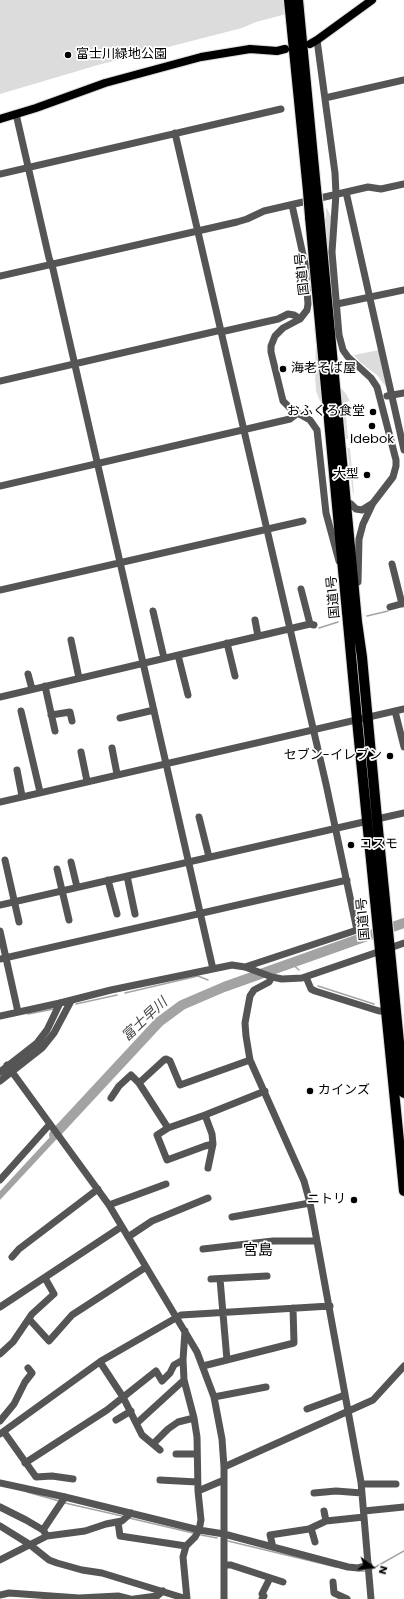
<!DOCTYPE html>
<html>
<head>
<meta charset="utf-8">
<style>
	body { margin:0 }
	#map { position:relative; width:404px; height:1599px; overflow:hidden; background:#fff; font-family:Poppins,sans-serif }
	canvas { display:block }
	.north { position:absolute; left:352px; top:1547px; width:40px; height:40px; -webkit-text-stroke:3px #fff; paint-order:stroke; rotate:106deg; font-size:11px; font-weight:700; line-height:16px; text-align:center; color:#000 }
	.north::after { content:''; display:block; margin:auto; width:14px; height:18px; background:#000; clip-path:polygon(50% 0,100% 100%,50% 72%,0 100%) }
</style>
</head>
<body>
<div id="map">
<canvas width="404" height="1599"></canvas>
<div class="north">N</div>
</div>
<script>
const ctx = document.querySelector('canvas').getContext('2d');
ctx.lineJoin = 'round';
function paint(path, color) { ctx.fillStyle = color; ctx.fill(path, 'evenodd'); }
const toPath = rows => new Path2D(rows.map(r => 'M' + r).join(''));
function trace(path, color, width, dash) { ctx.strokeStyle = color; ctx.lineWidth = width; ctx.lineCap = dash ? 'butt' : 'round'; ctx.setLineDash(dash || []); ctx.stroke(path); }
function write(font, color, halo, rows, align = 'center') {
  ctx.font = font + ' Poppins,"Noto Sans JP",sans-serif'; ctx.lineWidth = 3.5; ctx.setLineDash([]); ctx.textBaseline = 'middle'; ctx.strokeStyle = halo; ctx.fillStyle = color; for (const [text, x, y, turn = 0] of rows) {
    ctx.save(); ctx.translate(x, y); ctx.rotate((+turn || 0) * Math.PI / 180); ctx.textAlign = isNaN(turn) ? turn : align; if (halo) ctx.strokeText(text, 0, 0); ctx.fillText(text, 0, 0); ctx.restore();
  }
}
paint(toPath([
	[0,0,304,0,305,9,256,22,242,28,98,65,0,94],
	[327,208,331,217,329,244,333,304,325,219,326,218,326,209],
	[314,327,317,327,323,403,322,403,319,399,316,391,315,374,316,345],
	[379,350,386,387,378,376,360,362,354,355],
	[341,388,346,394,350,401,345,402,348,439,346,439,341,394],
	[347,448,350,448,354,493,353,494]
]), '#dcdcdc');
paint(toPath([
	[62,1124,66,1129,0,1200,0,1191]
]), '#a3a3a3');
trace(toPath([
	[367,616,388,611],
	[319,628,338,622],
	[291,963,299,970],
	[318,986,374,1004],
	[125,993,198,976,208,980],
	[76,1004,117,995],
	[28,1014,54,1009],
	[27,1492,59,1501],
	[65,1503,122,1516],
	[129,1518,193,1533],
	[201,1535,217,1538],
	[228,1541,336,1567],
	[372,1569,404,1551],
	[359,1571,365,1571]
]), '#a3a3a3', 1.5);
trace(toPath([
	[54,1135,159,1022,182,1005,224,987,404,923]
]), '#a3a3a3', 10);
const major = toPath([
	[310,44,317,40,372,0],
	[0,119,36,108,105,83,201,57,250,49,277,51,285,49]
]);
const highway = toPath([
	[289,0,308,191],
	[298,0,316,189],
	[319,215,357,622,362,657,377,819,404,1093],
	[310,217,358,730,404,1191]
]);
trace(major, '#dbdbdb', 10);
trace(highway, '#dbdbdb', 12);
trace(toPath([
	[317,40,335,173,336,194,332,252,339,335,343,350,348,357,371,378,377,387,396,460,396,466,393,477,373,503,362,510,356,509,351,504],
	[325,98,404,80],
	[16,114,49,258,53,269,213,969],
	[175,133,326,784,357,930,245,967],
	[0,174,281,109],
	[346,192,404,450],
	[292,205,305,264,308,304,307,310,300,319,283,328,275,336,271,346,271,352,283,401,292,410,310,420,317,430,326,513,339,561],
	[0,276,237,222,247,219,264,211,368,187,381,189,404,184],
	[337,304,404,290],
	[0,381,217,331,225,331,278,319,288,314,294,315,300,319],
	[387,396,404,393],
	[0,486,290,419,298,413],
	[392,564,402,604],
	[358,582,359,539,363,524,372,505],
	[301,589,310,624],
	[0,590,303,521],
	[390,607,404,603],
	[153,611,164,658],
	[255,620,258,636],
	[71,640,79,678],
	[227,643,235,676],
	[178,655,188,695],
	[28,674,32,689],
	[45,686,55,731],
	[0,697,310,624,314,625],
	[21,711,40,792],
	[395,711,404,747],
	[51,715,70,712,72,721],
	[120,718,154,710],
	[112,748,117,774],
	[81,752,87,781],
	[17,770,22,796],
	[0,802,404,709],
	[199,817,209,857],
	[377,819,404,813],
	[5,860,19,922],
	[71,862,77,887],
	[57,869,69,920],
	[127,876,135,914],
	[108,880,117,914],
	[0,905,368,821],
	[0,931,18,1012],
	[0,959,347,880],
	[272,977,269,982,254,990,250,996,245,1023,246,1036,250,1060,304,1181,310,1203,361,1482,371,1599],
	[306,977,311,989,315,991,379,1011,386,1011],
	[0,1016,60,1003,111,990,232,965,245,967,272,977,282,979,302,978,404,943],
	[7,1065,109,1205,197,1352,214,1397,222,1439,224,1467,224,1599],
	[0,1072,37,1043,47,1030,60,1003],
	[0,1081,42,1048,54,1033,71,1001],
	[139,1083,164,1060,166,1059,170,1061,180,1085,250,1060],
	[111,1098,119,1086,131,1075,139,1083,168,1128],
	[205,1115,212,1134,213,1144,208,1168],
	[213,1144,205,1146,167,1160,157,1135,168,1128,205,1115,265,1091],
	[0,1180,50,1124],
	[109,1205,166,1184],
	[232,1217,310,1203],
	[128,1237,152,1221,208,1198],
	[203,1249,273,1241,317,1241],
	[12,1257,19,1249,98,1189],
	[211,1279,267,1276],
	[220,1279,227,1360],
	[0,1307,121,1227],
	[29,1319,49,1341,72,1315,146,1267],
	[185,1331,183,1360,184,1380,194,1418,197,1437,198,1491,201,1520,199,1530,195,1537,186,1546,183,1557,187,1599],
	[0,1354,13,1342,32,1314,54,1294,45,1278],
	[100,1362,123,1397,142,1435,160,1450],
	[203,1366,294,1343,293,1308],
	[214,1397,266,1387],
	[307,1409,345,1395],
	[116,1420,131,1411],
	[0,1421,14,1404,25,1382,32,1373,28,1368],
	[137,1423,184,1380],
	[4,1432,36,1477,52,1476,73,1479],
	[0,1434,101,1361,181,1315,330,1306],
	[153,1444,168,1429,178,1422,194,1418],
	[176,1454,197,1454],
	[25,1463,107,1410,156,1371,162,1381,170,1373,174,1365,183,1360],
	[224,1467,373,1400,404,1366],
	[160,1480,197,1482],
	[0,1483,65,1497,199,1530,224,1534,348,1567,358,1568,369,1565],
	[362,1484,396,1484],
	[198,1491,224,1480],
	[314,1493,336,1491,362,1493],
	[0,1507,26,1520,43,1530,47,1536],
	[324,1511,326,1521],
	[364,1511,404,1507],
	[118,1522,120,1536,186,1546],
	[0,1526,29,1544,49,1560,57,1563,82,1570,102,1573,187,1599],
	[311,1528,315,1542],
	[43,1530,65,1497],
	[273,1547,270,1535,309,1529,326,1521,364,1517],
	[0,1560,47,1536,85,1531,106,1524,122,1521,131,1513],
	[224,1565,231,1565,283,1582],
	[333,1582,334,1593,347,1599],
	[0,1595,9,1593,79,1598,118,1596,130,1599],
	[134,1599,157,1596,163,1591],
	[262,1599,264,1596,262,1594,270,1578]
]), '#555', 7);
trace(major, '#000', 8);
trace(highway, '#000', 10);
const highwayBridge = toPath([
	[316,189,319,215],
	[308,191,310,217]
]);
trace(highwayBridge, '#dbdbdb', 12, []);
trace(highwayBridge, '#000', 10);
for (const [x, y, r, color] of [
	[68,55,4,"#000"],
	[283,369,4,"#000"],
	[373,412,4,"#000"],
	[372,426,4,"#000"],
	[367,475,4,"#000"],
	[390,756,4,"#000"],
	[351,845,4,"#000"],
	[310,1091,4,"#000"],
	[354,1200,4,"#000"]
]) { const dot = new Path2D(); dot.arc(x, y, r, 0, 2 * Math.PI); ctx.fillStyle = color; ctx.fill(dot); trace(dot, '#fff', 1.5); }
write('13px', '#000', '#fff', [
	["富士川緑地公園",76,55],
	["海老そば屋",291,369],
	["おふくろ食堂",365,412,"right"],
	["Idebok",372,440,"center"],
	["大型",359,475,"right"],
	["セブン-イレブン",382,756,"right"],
	["コスモ",359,845],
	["カインズ",318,1091],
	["ニトリ",346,1200,"right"]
], 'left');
write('13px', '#000', '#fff', [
	["国道1号",303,274,-96],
	["国道1号",334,597,-95],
	["国道1号",364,919,-95]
]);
write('italic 14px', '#444', '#fff', [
	["富士早川",145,1020,-43]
]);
write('15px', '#000', '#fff', [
	["宮島",258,1251]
]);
</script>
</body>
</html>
